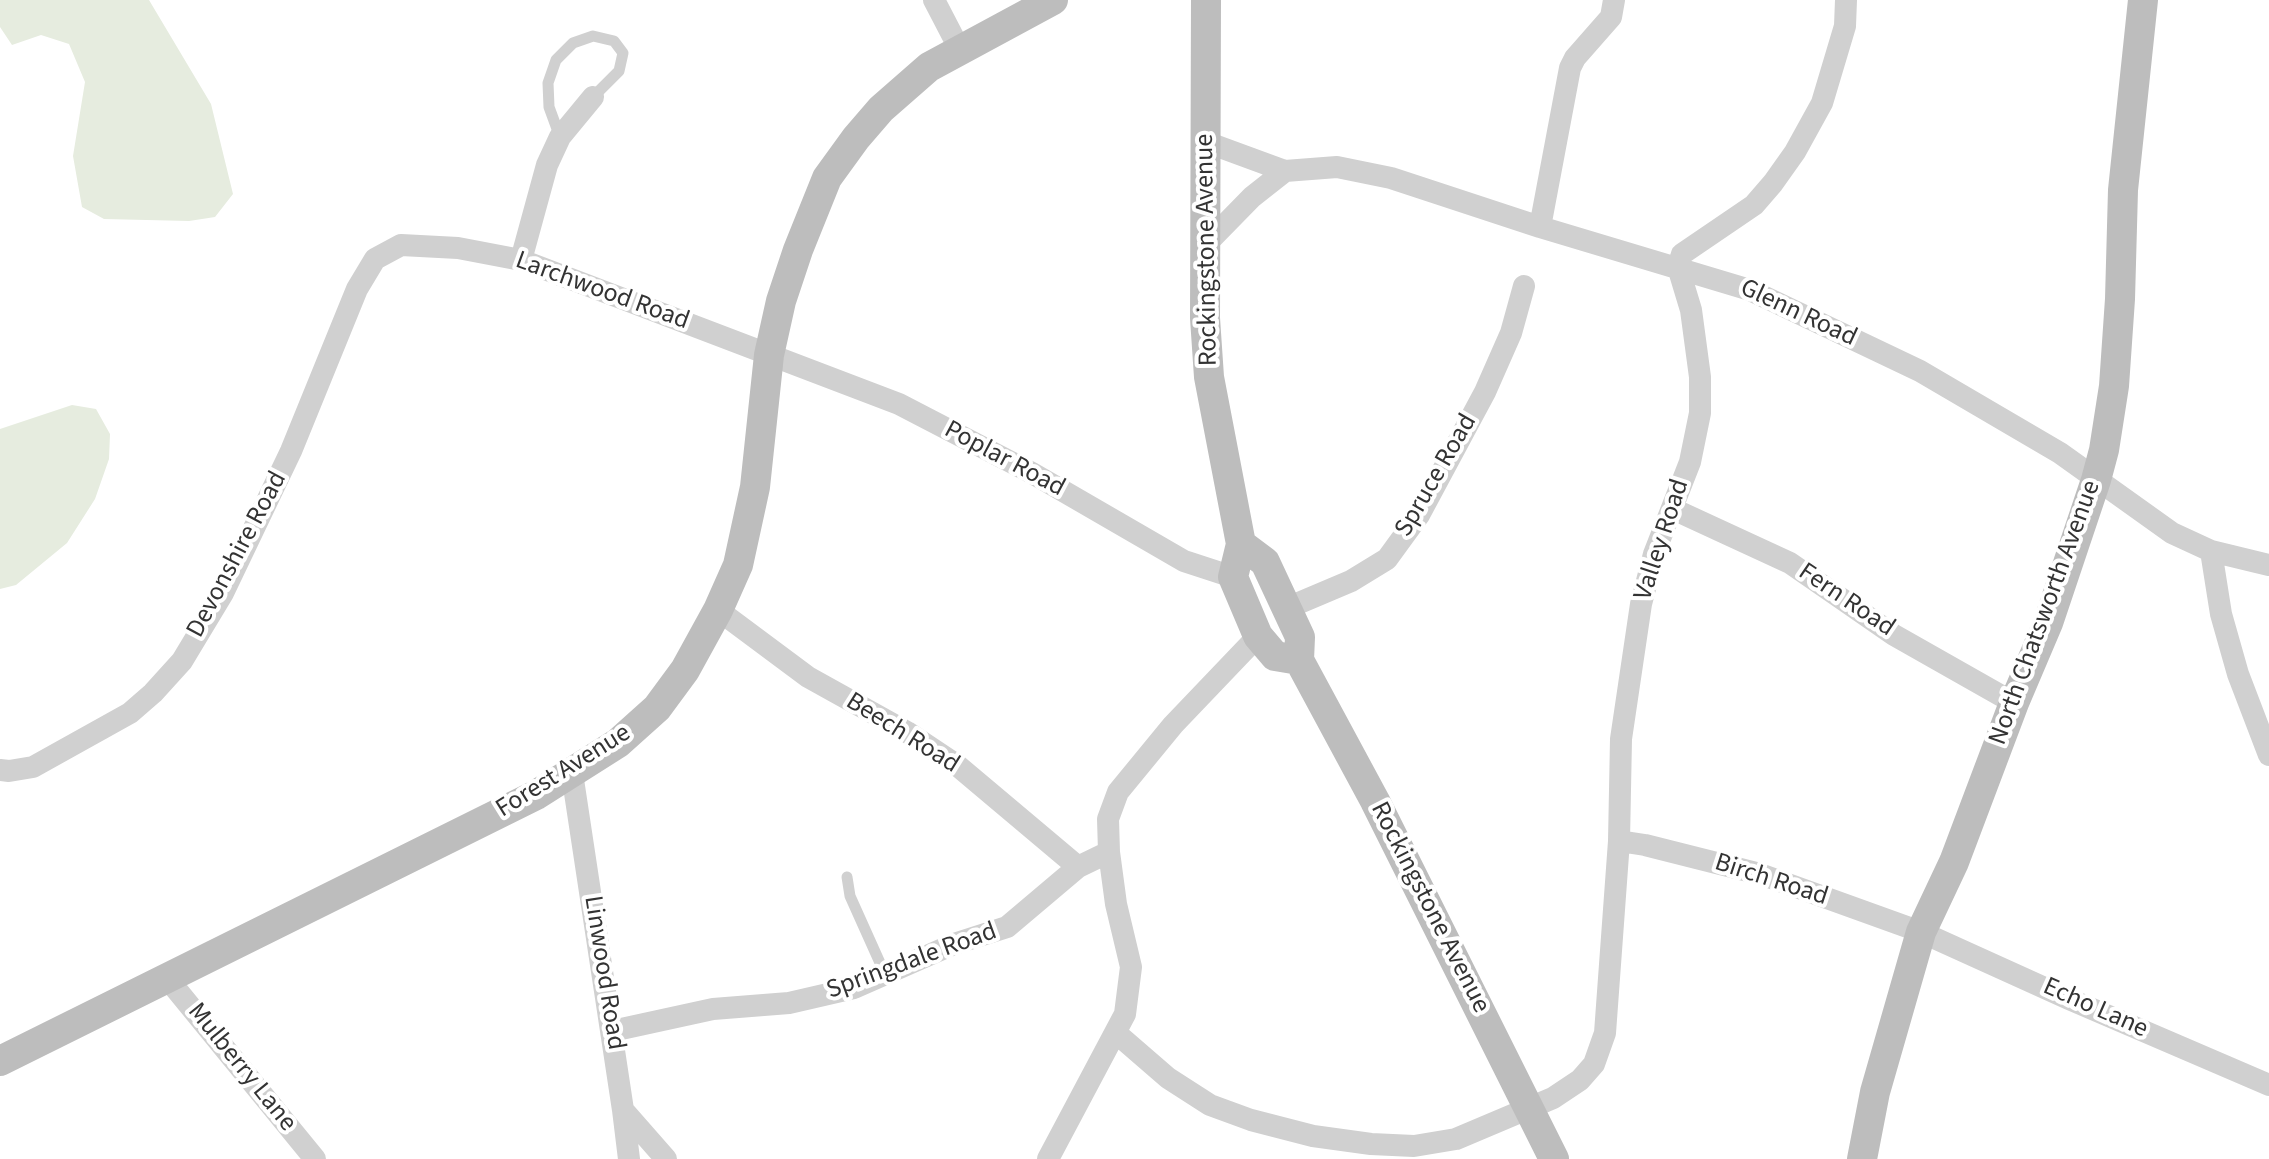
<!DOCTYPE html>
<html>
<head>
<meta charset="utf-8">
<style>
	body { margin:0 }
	canvas { display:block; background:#fff }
</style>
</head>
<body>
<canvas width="2269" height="1159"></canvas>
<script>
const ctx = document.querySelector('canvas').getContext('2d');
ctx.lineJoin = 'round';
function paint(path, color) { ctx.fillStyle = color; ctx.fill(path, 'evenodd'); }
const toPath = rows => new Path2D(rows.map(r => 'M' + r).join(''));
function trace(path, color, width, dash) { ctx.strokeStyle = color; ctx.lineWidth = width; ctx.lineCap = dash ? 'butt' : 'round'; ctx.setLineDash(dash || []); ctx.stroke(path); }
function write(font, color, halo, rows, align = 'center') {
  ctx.font = font + ' "Source Sans 3",sans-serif'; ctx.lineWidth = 8; ctx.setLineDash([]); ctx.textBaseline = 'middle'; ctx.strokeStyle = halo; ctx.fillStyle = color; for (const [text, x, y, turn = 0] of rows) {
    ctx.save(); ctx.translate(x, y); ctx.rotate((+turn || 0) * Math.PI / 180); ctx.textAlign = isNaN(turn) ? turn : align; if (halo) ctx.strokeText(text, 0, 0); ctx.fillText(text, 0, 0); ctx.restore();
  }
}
paint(toPath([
	[0,0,149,0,211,104,233,194,215,217,189,221,104,219,82,207,73,156,85,82,69,44,41,35,12,45,0,27],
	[72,405,96,409,110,434,109,459,95,499,67,543,16,585,0,589,0,429]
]), '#e6ecdf');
trace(toPath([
	[560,137,549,107,548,83,556,60,573,43,593,36,614,41,623,53,619,71,593,97],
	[847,877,850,896,885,974]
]), '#d0d0d0', 11);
trace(toPath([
	[934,0,960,50],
	[1206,142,1285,171],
	[1540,227,1570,68,1575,58,1611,17,1614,0],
	[1206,244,1252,197,1285,171,1337,167,1391,178,1540,227,1750,290,1920,371,2060,453,2172,533,2211,551,2269,565],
	[521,260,547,165,560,137,593,97],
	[1673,509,1790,563,1894,635,2014,703],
	[2211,551,2221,614,2238,674,2269,755],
	[718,610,808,677,907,732,958,766,1078,867],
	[1286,610,1299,603,1351,581,1387,559,1419,515,1485,392,1511,333,1524,286],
	[0,770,9,771,33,767,130,713,153,693,182,661,223,593,291,451,357,289,375,259,401,245,458,248,521,260,899,404,1032,473,1184,561,1233,577],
	[572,773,623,1110,666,1159],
	[1619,841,1645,845,1760,874,1921,932,2069,999,2269,1085],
	[167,978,315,1159],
	[612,1031,713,1009,789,1003,854,988,954,944,1007,927,1078,867,1109,852],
	[1116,1033,1168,1078,1210,1105,1251,1120,1313,1136,1371,1144,1414,1146,1456,1139,1553,1098,1580,1080,1594,1064,1605,1033,1619,841,1621,739,1641,604,1654,554,1690,462,1700,413,1700,377,1691,310,1678,267,1682,254,1754,205,1773,183,1795,152,1822,103,1845,26,1846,0],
	[623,1110,629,1159],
	[1048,1159,1125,1014,1131,967,1116,904,1109,852,1108,819,1118,792,1173,725,1258,636]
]), '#d0d0d0', 22);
trace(toPath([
	[1206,0,1205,318,1209,377,1241,544,1233,577,1258,636,1275,656,1299,660],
	[1241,544,1265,562,1300,637,1299,660,1375,801,1554,1159],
	[0,1061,536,795,618,743,657,708,685,670,718,610,738,565,755,487,769,355,781,301,798,250,827,178,856,138,881,109,929,67,1053,0],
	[1862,1159,1875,1092,1921,932,1954,862,2014,703,2048,623,2096,480,2104,450,2114,386,2120,299,2123,190,2143,0]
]), '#bdbdbd', 30);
write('26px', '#333', '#fff', [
	["Rockingstone Avenue",1208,250,-91],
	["Larchwood Road",602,292,20],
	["Glenn Road",1798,314,25],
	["Poplar Road",1004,460,28],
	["Spruce Road",1437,476,-60],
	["Valley Road",1663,540,-72],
	["Devonshire Road",238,555,-62],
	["Fern Road",1846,601,34],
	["North Chatsworth Avenue",2046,613,-70],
	["Beech Road",902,734,32],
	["Forest Avenue",564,772,-32],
	["Birch Road",1771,881,18],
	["Rockingstone Avenue",1429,908,63],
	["Springdale Road",912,962,-20],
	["Linwood Road",603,973,81],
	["Echo Lane",2095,1009,24],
	["Mulberry Lane",241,1068,51]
]);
</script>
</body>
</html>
